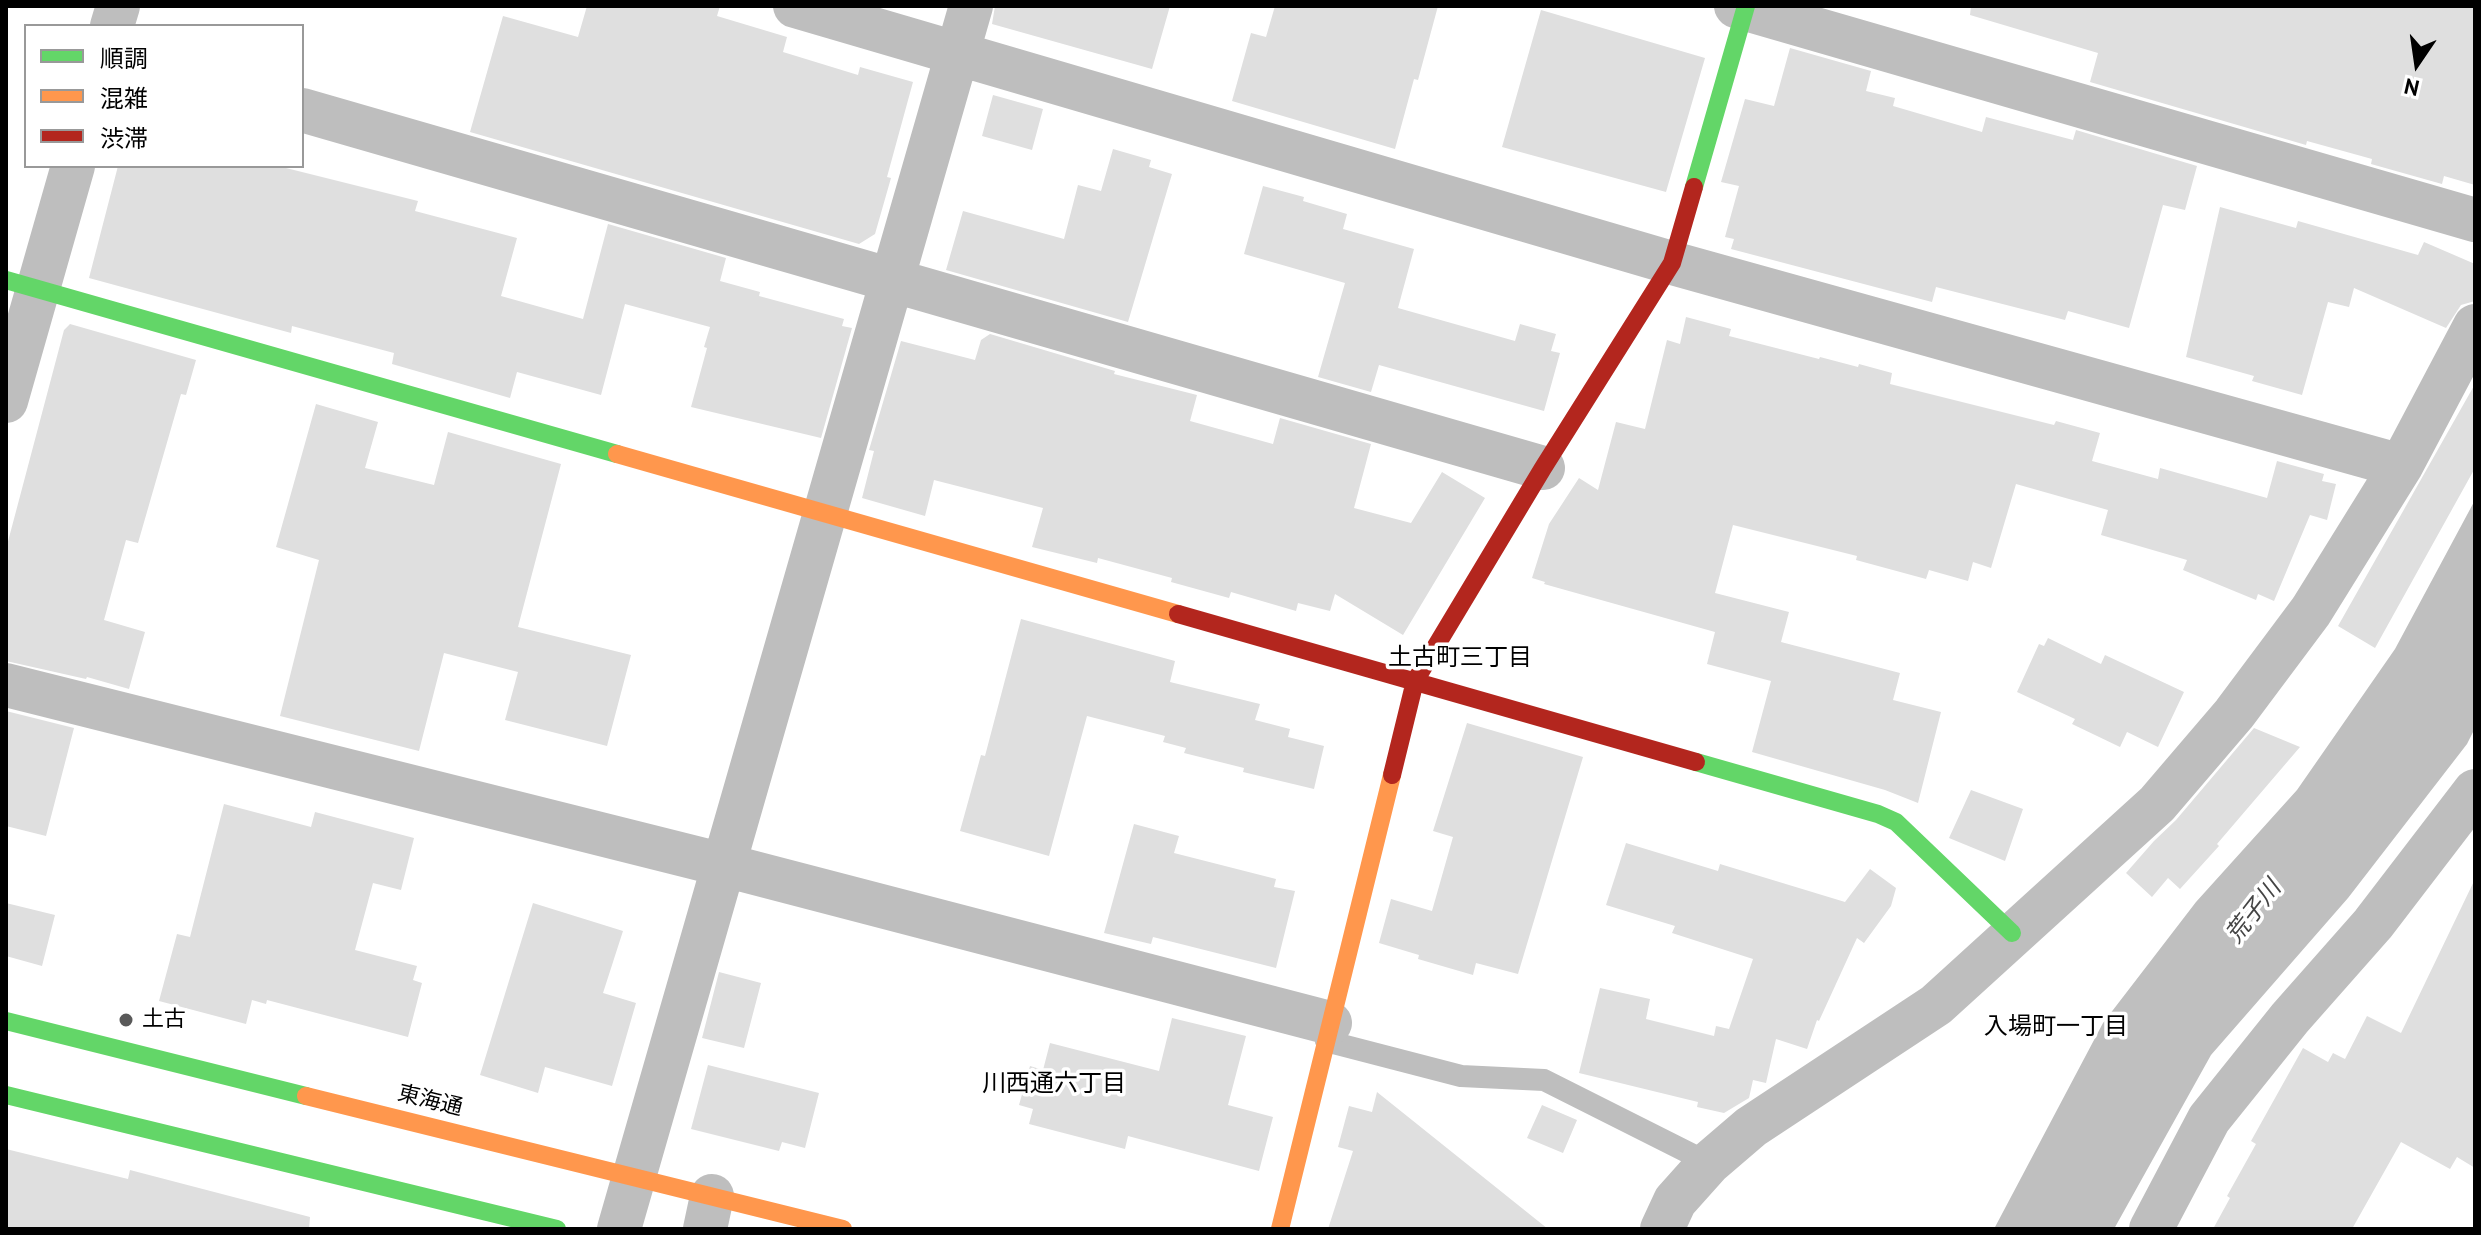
<!DOCTYPE html>
<html>
<head>
<meta charset="utf-8">
<style>
	body { margin:0 }
	#map { position:relative; width:2481px; height:1235px; overflow:hidden; background:#fff; font-family:"PT Sans","Noto Sans JP",sans-serif }
	canvas { display:block }
	.frame { position:absolute; inset:0; border:8px solid #000; pointer-events:none }
	.legend { position:absolute; left:24px; top:24px; width:280px; height:144px; box-sizing:border-box; background:#fff; border:2px solid #999; margin:0; padding:10px 14px; list-style:none; font-size:24px; color:#000 }
	.legend li { display:flex; align-items:center; gap:16px; height:40px }
	.legend b { width:40px; border:2px solid #999 }
	.north { position:absolute; left:2377px; top:24px; width:80px; height:80px; -webkit-text-stroke:6px #fff; paint-order:stroke; rotate:193deg; font-size:22px; font-weight:700; line-height:32px; text-align:center; color:#000 }
	.north::after { content:''; display:block; margin:auto; width:28px; height:36px; background:#000; clip-path:polygon(50% 0,100% 100%,50% 72%,0 100%) }
</style>
</head>
<body>
<div id="map">
<canvas width="2481" height="1235"></canvas>
<div class="frame"></div>
<ul class="legend">
<li><b style="height:10px;background:#63d668"></b>順調</li>
<li><b style="height:10px;background:#ff974d"></b>混雑</li>
<li><b style="height:10px;background:#b3261e"></b>渋滞</li>
</ul>
<div class="north">N</div>
</div>
<script>
const ctx = document.querySelector('canvas').getContext('2d');
ctx.lineJoin = 'round';
function paint(path, color) { ctx.fillStyle = color; ctx.fill(path, 'evenodd'); }
const toPath = rows => new Path2D(rows.map(r => 'M' + r).join(''));
function trace(path, color, width, dash) { ctx.strokeStyle = color; ctx.lineWidth = width; ctx.lineCap = dash ? 'butt' : 'round'; ctx.setLineDash(dash || []); ctx.stroke(path); }
function write(font, color, halo, rows, align = 'center') {
  ctx.font = font + ' "PT Sans","Noto Sans JP",sans-serif'; ctx.lineWidth = 7; ctx.setLineDash([]); ctx.textBaseline = 'middle'; ctx.strokeStyle = halo; ctx.fillStyle = color; for (const [text, x, y, turn = 0] of rows) {
    ctx.save(); ctx.translate(x, y); ctx.rotate((+turn || 0) * Math.PI / 180); ctx.textAlign = isNaN(turn) ? turn : align; if (halo) ctx.strokeText(text, 0, 0); ctx.fillText(text, 0, 0); ctx.restore();
  }
}
paint(toPath([
	[2475,500,2475,728,2467,744,2348,898,2211,1055,2114,1229,1994,1229,2103,1023,2196,902,2297,790,2395,649]
]), '#bfbfbf');
paint(toPath([
	[587,6,720,6,717,16,787,37,783,52,858,75,860,67,913,82,887,177,891,178,875,234,859,244,470,132,503,16,578,37],
	[995,6,1170,6,1152,69,992,24],
	[1275,6,1438,6,1418,80,1414,79,1395,149,1232,101,1251,33,1266,37],
	[1971,6,2475,6,2475,185,2444,176,2442,184,2371,164,2372,159,2307,141,2306,145,2090,82,2098,53,1970,15],
	[1541,10,1705,58,1666,192,1502,147],
	[1790,48,1871,71,1866,91,1895,98,1893,106,1982,132,1986,117,2073,140,2076,130,2197,166,2185,210,2163,205,2129,328,2068,311,2065,320,1936,287,1932,302,1731,249,1734,239,1725,237,1739,186,1721,182,1745,99,1774,106],
	[993,95,1043,109,1032,150,982,136],
	[1113,149,1151,160,1149,167,1172,174,1128,322,946,270,963,211,1064,239,1078,185,1101,191],
	[118,166,278,166,418,201,415,211,517,238,501,296,583,319,608,224,726,258,720,281,760,292,759,296,844,319,842,326,852,328,821,438,691,407,707,348,704,347,710,327,625,304,601,395,517,372,510,398,392,364,394,353,292,326,291,333,89,278],
	[1263,186,1304,197,1303,201,1347,214,1343,229,1414,249,1398,308,1515,341,1520,324,1556,334,1551,351,1560,353,1544,411,1379,365,1371,392,1318,377,1345,283,1244,254],
	[2220,207,2296,228,2298,221,2418,255,2424,242,2475,264,2475,301,2461,305,2446,328,2354,288,2349,307,2328,302,2302,395,2252,381,2254,376,2186,357],
	[1686,317,1731,329,1729,336,1819,359,1820,357,1858,367,1859,364,1892,373,1890,384,2054,425,2056,421,2100,433,2092,461,2158,479,2160,468,2267,498,2277,461,2324,474,2322,481,2336,484,2327,520,2310,515,2274,601,2258,594,2256,600,2183,570,2187,560,2101,535,2108,510,2016,484,1991,568,1973,562,1968,581,1929,570,1926,579,1856,560,1857,556,1733,525,1715,593,1789,612,1781,642,1900,673,1893,700,1941,712,1918,803,1885,790,1752,752,1771,681,1707,664,1715,632,1544,584,1545,582,1532,578,1549,524,1579,478,1598,490,1616,422,1645,429,1667,340,1680,344],
	[70,324,196,360,186,395,181,394,138,543,126,540,104,620,145,632,129,689,87,677,86,679,6,661,6,549,64,330],
	[990,334,1115,371,1114,374,1197,395,1190,421,1273,444,1280,418,1371,444,1354,508,1411,523,1442,472,1485,498,1403,635,1335,594,1330,611,1298,603,1296,611,1231,592,1229,598,1171,582,1172,578,1098,558,1097,563,1032,547,1043,508,934,480,925,516,862,498,874,451,869,450,901,341,975,360,981,340],
	[2475,384,2475,468,2375,648,2338,626],
	[316,404,378,422,365,468,434,485,448,432,561,464,518,627,631,655,607,746,505,720,518,672,444,653,419,751,280,716,319,560,276,547],
	[1021,619,1175,661,1170,682,1260,704,1255,720,1290,729,1288,737,1324,746,1314,789,1243,772,1244,768,1184,753,1186,748,1163,742,1165,736,1087,716,1049,856,960,831,981,755,985,756],
	[2048,638,2101,664,2105,655,2184,692,2158,747,2127,732,2120,747,2072,724,2075,719,2017,692,2039,644,2044,646],
	[6,711,74,728,46,836,6,826],
	[1467,723,1583,757,1518,974,1476,963,1473,975,1418,959,1419,955,1379,943,1391,899,1432,911,1453,837,1433,831],
	[2254,728,2300,747,2217,844,2219,846,2180,889,2168,878,2152,897,2126,873,2154,841,2176,820],
	[1971,790,2023,809,2005,861,1949,838],
	[224,804,311,827,315,812,414,838,401,890,373,883,355,950,417,966,413,980,422,983,408,1037,267,1000,266,1004,252,1000,246,1024,159,1001,177,934,190,937],
	[1134,824,1179,836,1174,853,1276,879,1274,887,1295,891,1276,968,1153,937,1151,944,1104,933],
	[1626,843,1718,871,1720,864,1845,902,1870,869,1896,888,1891,906,1864,943,1857,938,1819,1021,1817,1020,1807,1049,1776,1039,1766,1083,1753,1080,1749,1098,1724,1113,1697,1107,1698,1102,1579,1073,1600,988,1650,999,1646,1019,1714,1036,1716,1026,1729,1029,1753,959,1672,933,1675,926,1606,905],
	[2475,879,2475,1168,2457,1157,2450,1169,2401,1142,2352,1229,2213,1229,2230,1198,2227,1196,2256,1144,2251,1141,2303,1048,2328,1062,2333,1053,2345,1059,2367,1016,2401,1033],
	[6,903,55,915,42,966,6,956],
	[533,903,623,931,603,993,636,1003,612,1086,545,1067,538,1093,480,1075],
	[719,972,761,983,744,1048,702,1038],
	[1172,1018,1246,1036,1228,1105,1273,1117,1259,1171,1128,1136,1125,1149,1029,1124,1033,1109,1019,1105,1030,1066,1043,1070,1050,1043,1159,1071],
	[708,1065,819,1093,805,1148,782,1142,779,1151,691,1129],
	[1377,1092,1548,1229,1328,1229,1353,1151,1338,1147,1349,1106,1372,1112],
	[1542,1105,1577,1120,1563,1153,1527,1138],
	[6,1149,128,1179,130,1170,310,1217,309,1229,6,1229]
]), '#dfdfdf');
trace(toPath([
	[1326,1041,1461,1076,1544,1080,1709,1163]
]), '#bebebe', 22);
trace(toPath([
	[795,6,1672,263,2401,466],
	[1736,6,2475,220],
	[112,26,118,6],
	[302,110,1543,468],
	[6,401,73,166],
	[6,685,724,865,1330,1023],
	[619,1229,971,6],
	[705,1229,712,1196],
	[1662,1229,1675,1201,1709,1163,1751,1127,1936,1005,2157,804,2234,714,2311,611,2401,466,2475,326],
	[2151,1229,2209,1119,2290,1018,2373,924,2475,791]
]), '#bebebe', 44);
trace(toPath([
	[1694,187,1746,6],
	[6,280,617,454],
	[1696,762,1878,814,1896,822,2012,933],
	[6,1021,306,1096],
	[6,1095,557,1229]
]), '#63d668', 18);
trace(toPath([
	[617,454,1178,614],
	[306,1096,843,1229],
	[1280,1229,1392,775]
]), '#ff974d', 18);
trace(toPath([
	[1178,614,1696,762],
	[1392,775,1415,681,1543,468,1672,263,1694,187]
]), '#b3261e', 18);
for (const [x, y, r, color] of [
	[126,1020,8,"#595959"]
]) { const dot = new Path2D(); dot.arc(x, y, r, 0, 2 * Math.PI); ctx.fillStyle = color; ctx.fill(dot); trace(dot, '#fff', 3); }
write('22px', '#000', '#fff', [
	["土古",142,1020]
], 'left');
write('22px', '#000', '#fff', [
	["東海通",430,1101,14]
]);
write('24px', '#000', '#fff', [
	["土古町三丁目",1460,658],
	["入場町一丁目",2056,1027],
	["川西通六丁目",1054,1084]
]);
write('italic 24px', '#444', '#fff', [
	["荒子川",2254,912,-52]
]);
</script>
</body>
</html>
